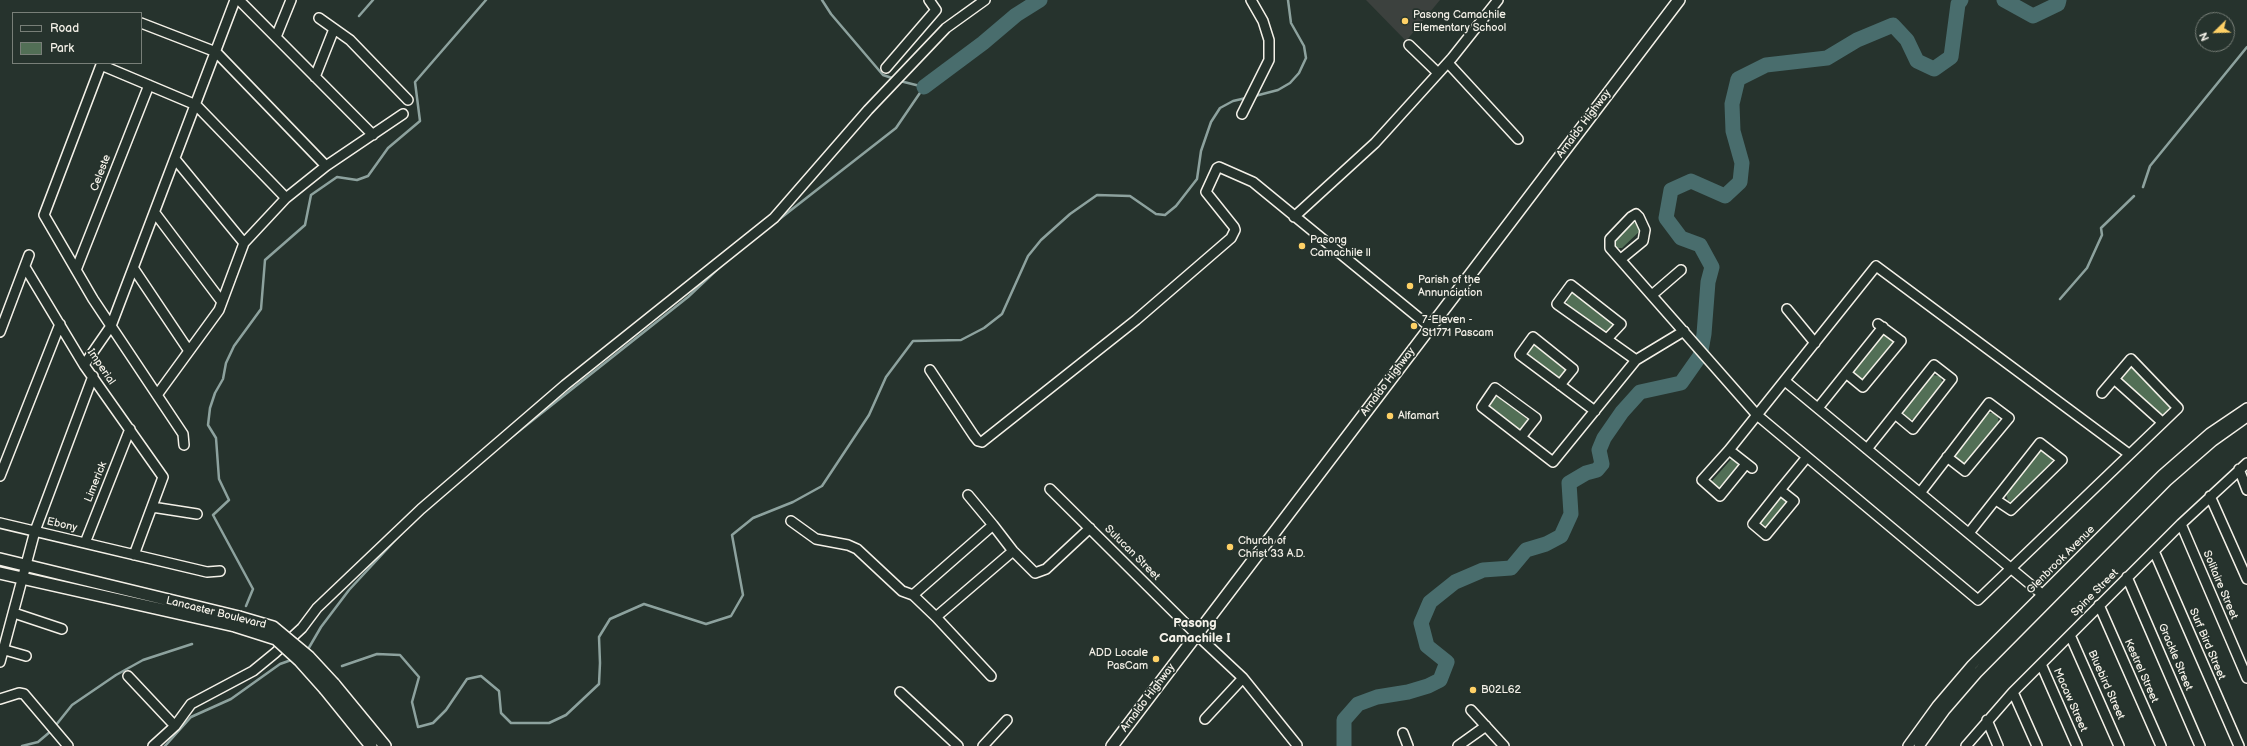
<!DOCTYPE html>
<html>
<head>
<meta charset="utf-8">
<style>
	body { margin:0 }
	#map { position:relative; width:2247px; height:746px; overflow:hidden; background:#26332d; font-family:"Balsamiq Sans",sans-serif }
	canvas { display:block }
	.legend { position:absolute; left:12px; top:12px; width:130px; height:52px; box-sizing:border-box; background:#26332d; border:1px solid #787f78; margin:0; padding:5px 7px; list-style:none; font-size:12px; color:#f4f1e8 }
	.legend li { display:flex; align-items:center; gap:8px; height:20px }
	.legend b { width:20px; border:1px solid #787f78 }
	.north { position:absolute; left:2195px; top:12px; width:40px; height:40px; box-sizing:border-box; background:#26332d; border:1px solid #787f78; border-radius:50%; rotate:247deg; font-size:11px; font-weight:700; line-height:16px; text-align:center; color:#f4f1e8 }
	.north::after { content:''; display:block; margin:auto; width:14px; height:18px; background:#ffd166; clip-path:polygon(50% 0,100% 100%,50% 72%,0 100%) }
</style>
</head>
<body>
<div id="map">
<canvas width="2247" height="746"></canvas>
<ul class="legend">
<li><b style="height:5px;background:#26332d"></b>Road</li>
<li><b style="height:11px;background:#526f56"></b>Park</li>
</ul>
<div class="north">N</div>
</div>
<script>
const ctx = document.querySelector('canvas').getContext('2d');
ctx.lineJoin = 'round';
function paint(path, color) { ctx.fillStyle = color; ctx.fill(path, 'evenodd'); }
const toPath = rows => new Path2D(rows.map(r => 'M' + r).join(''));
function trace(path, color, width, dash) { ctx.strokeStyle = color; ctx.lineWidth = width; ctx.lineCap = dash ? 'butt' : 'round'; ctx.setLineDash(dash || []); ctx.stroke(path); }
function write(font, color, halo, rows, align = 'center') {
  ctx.font = font + ' "Balsamiq Sans",sans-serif'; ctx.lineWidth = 3.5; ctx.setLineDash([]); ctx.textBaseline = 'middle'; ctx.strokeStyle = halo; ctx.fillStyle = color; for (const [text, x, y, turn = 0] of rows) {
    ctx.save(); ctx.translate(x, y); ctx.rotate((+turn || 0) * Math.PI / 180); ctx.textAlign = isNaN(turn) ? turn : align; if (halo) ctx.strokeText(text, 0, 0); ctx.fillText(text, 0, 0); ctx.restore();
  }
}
paint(toPath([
	[1366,0,1440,0,1406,41]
]), '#3c413e');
paint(toPath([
	[1632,223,1638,223,1641,230,1622,248,1617,248,1614,243,1615,240],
	[1575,293,1611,321,1612,327,1608,331,1603,333,1567,306,1566,298,1569,294],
	[1882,334,1885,334,1893,340,1893,343,1864,380,1861,380,1853,373,1853,370],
	[1536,344,1565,365,1567,370,1563,378,1558,379,1527,356,1531,346],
	[2129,367,2136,369,2172,408,2165,416,2159,415,2121,379,2121,376],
	[1932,375,1940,376,1943,384,1916,419,1908,420,1904,416,1903,411],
	[1498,396,1526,417,1528,422,1521,431,1518,431,1489,407,1493,398],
	[1988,413,1994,413,1998,417,1999,425,1966,463,1961,463,1956,459,1955,453],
	[2043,451,2051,457,2053,463,2014,503,2008,501,2006,493,2037,453],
	[1733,457,1739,465,1718,489,1712,481],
	[1779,497,1783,497,1786,501,1786,504,1764,529,1759,524,1760,520]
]), '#526f56');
trace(toPath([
	[822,0,831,14,883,75,895,79],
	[359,16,373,0],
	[1255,96,1278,90,1290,83,1299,73,1306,58,1304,46,1291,23,1288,0],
	[2143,187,2150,166,2247,47],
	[777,221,896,128,924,87,900,81],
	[2060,299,2087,268,2102,235,2101,228,2134,196],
	[509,439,688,297,723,264],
	[246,606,253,589,213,515,229,500,219,479,216,438,208,425,210,408,215,393,223,379,226,363,234,346,261,309,265,260,305,225,311,195,337,177,357,180,368,176,388,148,420,121,415,82,486,0],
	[307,651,321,627,349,590,400,535],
	[342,666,377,654,400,655,419,677,412,702,418,727,433,723,446,710,467,679,481,676,499,691,501,713,511,723,549,723,566,715,599,684,600,663,599,637,610,619,644,604,706,624,731,616,743,595,732,535,753,518,793,502,822,486,869,415,886,377,913,341,961,340,984,328,1002,314,1028,256,1041,240,1070,214,1097,195,1130,196,1156,214,1165,215,1176,206,1197,179,1201,151,1211,122,1220,108,1233,101,1246,98],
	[56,725,72,705,116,675,143,660,192,644],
	[22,746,38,742,51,731],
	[165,746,191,717,231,699,280,664,294,659]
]), '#8da29e', 2.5);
trace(toPath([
	[2004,0,2033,16,2058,4,2059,0],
	[924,87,983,43,1016,15,1040,0],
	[1344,746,1344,720,1358,704,1377,697,1408,692,1428,686,1440,680,1447,662,1427,646,1421,623,1430,602,1455,582,1483,570,1511,568,1526,550,1546,544,1561,536,1571,514,1569,483,1586,473,1597,470,1602,464,1599,450,1604,438,1622,412,1640,392,1681,383,1700,356,1704,334,1708,282,1712,267,1700,245,1681,238,1666,218,1671,190,1691,181,1725,196,1740,182,1742,163,1733,131,1732,104,1738,79,1766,65,1827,58,1857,40,1893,25,1907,40,1917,61,1934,69,1951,57,1958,4,1961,0]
]), '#496d6d', 15);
const minor = toPath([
	[239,0,373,135],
	[319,18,350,40,408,100],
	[141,23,216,52,326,166],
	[276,37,291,0],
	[1409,45,1438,73],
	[1448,63,1518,139],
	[886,68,936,10,929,0],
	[315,77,334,29],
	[1242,114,1269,60,1269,40,1263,21,1251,0],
	[175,159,244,243],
	[155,213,222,302],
	[1294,217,1375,143,1452,58,1498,0],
	[1621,259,1643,241,1645,230,1639,217,1636,214,1631,217,1610,239,1610,248,1757,415,1978,600,2178,408,2131,359,2102,393],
	[25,267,84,365,163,477,134,555],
	[134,269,189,351],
	[76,270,149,85],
	[1652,295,1681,270],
	[1787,309,1815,343],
	[0,332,29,255],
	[1607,339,1621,324,1571,285,1557,304,1636,360],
	[84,365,111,326,235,0],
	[930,370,974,436,978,441,982,442,1136,320,1231,238,1235,230,1234,227,1206,192,1217,168,1219,167,1253,182,1430,327],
	[1846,373,1863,387,1901,341,1878,324],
	[2114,379,2162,422],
	[1785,381,2043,595],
	[1560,385,1573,369,1533,337,1520,355,1595,411],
	[157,395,219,310,244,243,286,198,326,166,403,114],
	[1818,408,1883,327],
	[1521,437,1536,418,1495,388,1482,407,1553,462,1636,360,1684,331],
	[184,445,183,434,93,299,44,215,101,65,196,105,286,198],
	[1867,449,1934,365,1952,379,1913,429,1895,414],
	[1729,450,1752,468],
	[1746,464,1720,496,1702,480,1729,450,1876,266,2129,454],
	[2239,469,2247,490],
	[0,476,60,324],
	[1050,489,1196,634,1243,678,1205,719],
	[1780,490,1794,501,1766,535,1753,524,1780,490,1807,457],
	[1920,493,1989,403,2009,418,1965,471,1947,457],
	[968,495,993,525],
	[2210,496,2247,579],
	[152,507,197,514],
	[791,521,816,539,848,545,857,549,902,591,913,595,993,525,1013,551,1035,573,1046,569,1090,528],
	[0,523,207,572,220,571],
	[2181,524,2247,678],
	[1969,533,2040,443,2062,460,2011,510,1996,500],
	[85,543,130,429],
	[2154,551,2239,746],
	[2127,577,2200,746],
	[913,595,936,617,1013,551],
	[2099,605,2161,746],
	[14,613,62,629],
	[936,617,991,676],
	[2070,635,2119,746],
	[5,650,26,656],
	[0,662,35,531,93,376],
	[2041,664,2077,746],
	[128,676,175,726],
	[1243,678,1297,745],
	[900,692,958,746],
	[2013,692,2037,746],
	[0,699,19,693,24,694,68,746],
	[1471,710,1504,746],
	[1987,720,1998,746],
	[1403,733,1408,746],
	[153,746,175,726,191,704,253,671,275,653,302,628,317,608,421,509,565,385,774,218,868,110,946,28,985,0],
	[983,746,1007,720],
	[1458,746,1486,726],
	[1908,746,1937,706,1972,665,2162,475,2210,433,2247,408],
	[1919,746,1945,710,1977,673,2167,481,2213,441,2247,417],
	[1966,746,2013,692,2181,524,2247,463]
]);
const major = toPath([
	[0,559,239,617],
	[0,573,235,626],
	[334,684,385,746],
	[325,689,371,746],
	[1112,746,1679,0]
]);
trace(minor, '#f4f1e8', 12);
trace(major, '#f4f1e8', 14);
trace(minor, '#26332d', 9);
trace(major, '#26332d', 11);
const majorBridge = toPath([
	[239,617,273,627,309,657,334,684],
	[235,626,276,639,300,661,325,689]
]);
trace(majorBridge, '#f4f1e8', 14, []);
trace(majorBridge, '#26332d', 11);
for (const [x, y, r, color] of [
	[1405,21,4,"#ffd166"],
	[1302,246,4,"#ffd166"],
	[1410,286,4,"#ffd166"],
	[1414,326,4,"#ffd166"],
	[1390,416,4,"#ffd166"],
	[1230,547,4,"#ffd166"],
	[1156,659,4,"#ffd166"],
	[1473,690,4,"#ffd166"]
]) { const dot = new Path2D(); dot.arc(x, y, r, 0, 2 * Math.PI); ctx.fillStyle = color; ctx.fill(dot); trace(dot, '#26332d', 1.5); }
write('11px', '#f4f1e8', '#26332d', [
	["Pasong Camachile",1413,15],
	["Elementary School",1413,28],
	["Pasong",1310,240],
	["Camachile ll",1310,253],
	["Parish of the",1418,280],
	["Annunciation",1418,293],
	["7-Eleven -",1422,320],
	["St1771 Pascam",1422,333],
	["Alfamart",1398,416],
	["Church of",1238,541],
	["Christ 33 A.D.",1238,554],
	["ADD Locale",1148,653,"right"],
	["PasCam",1148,666,"right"],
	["B02L62",1481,690]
], 'left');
write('11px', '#f4f1e8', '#26332d', [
	["Arnaldo Highway",1584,124,-53],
	["Celeste",101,173,-69],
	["Imperial",101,367,56],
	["Arnaldo Highway",1388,382,-53],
	["Limerick",96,482,-68],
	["Ebony",62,525,13],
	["Sulucan Street",1132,553,45],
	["Glenbrook Avenue",2061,560,-45],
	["Solitaire Street",2220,585,67],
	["Spine Street",2095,593,-45],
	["Lancaster Boulevard",216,613,14],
	["Surf Bird Street",2207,644,67],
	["Grackle Street",2175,657,67],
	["Kestrel Street",2141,671,66],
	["Bluebird Street",2106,685,66],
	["Arnaldo Highway",1148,698,-53],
	["Macaw Street",2070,700,66]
]);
write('bold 13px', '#f4f1e8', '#26332d', [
	["Pasong",1195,624],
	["Camachile I",1195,639]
]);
</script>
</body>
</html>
